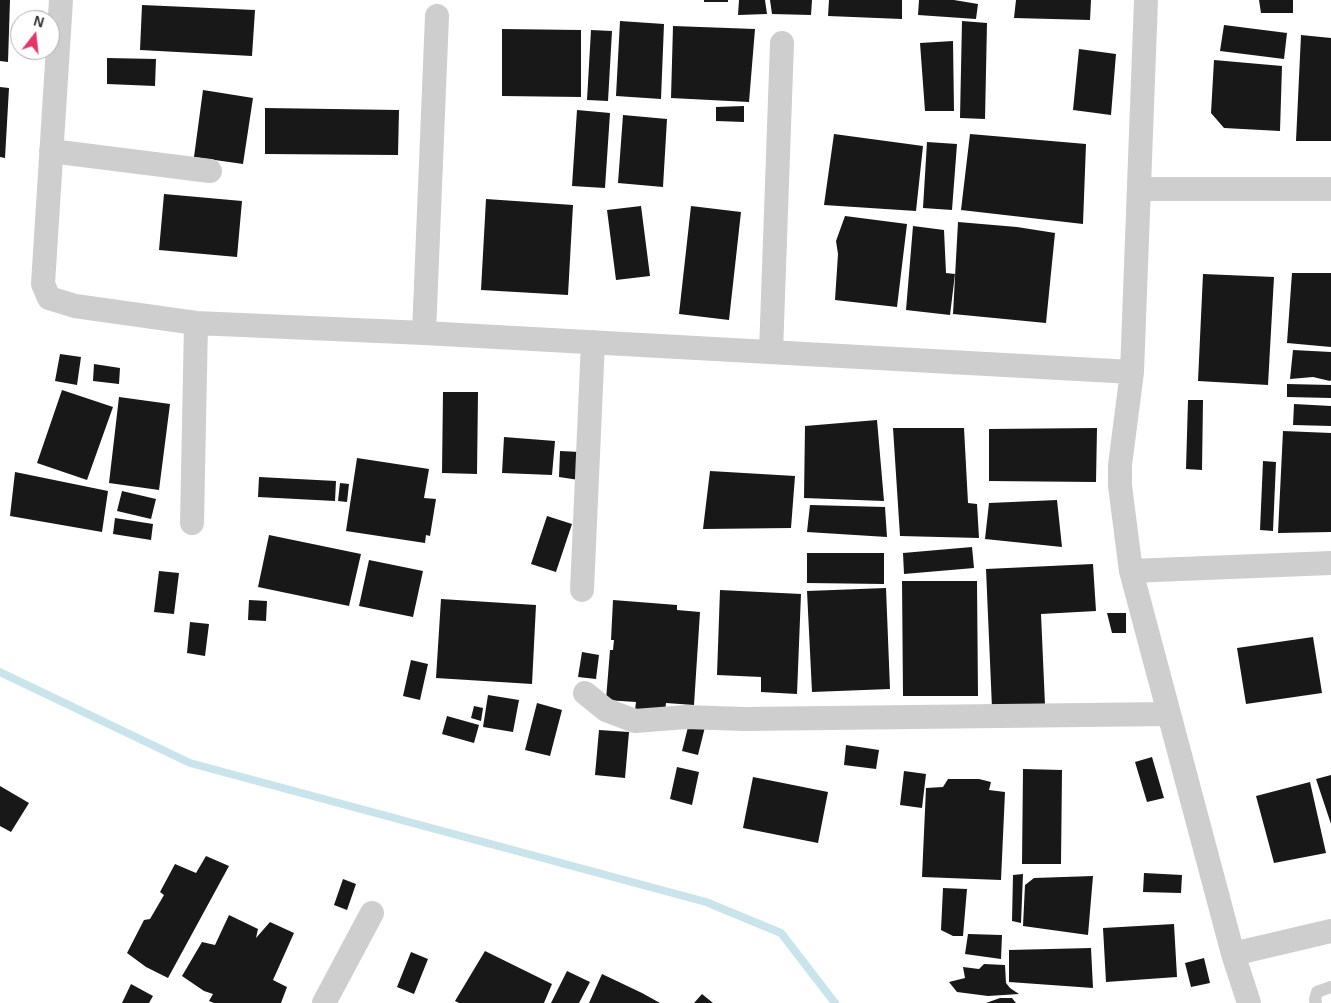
<!DOCTYPE html>
<html>
<head>
<meta charset="utf-8">
<style>
	body { margin:0 }
	#map { position:relative; width:1331px; height:1003px; overflow:hidden; background:#fff; font-family:Arial,sans-serif }
	canvas { display:block }
	.north { position:absolute; left:10px; top:10px; width:50px; height:50px; box-sizing:border-box; background:#fff; border:1px solid #adadad; border-radius:50%; rotate:16deg; font-size:14px; font-weight:700; line-height:20px; text-align:center; color:#313131 }
	.north::after { content:''; display:block; margin:auto; width:18px; height:22px; background:#e43768; clip-path:polygon(50% 0,100% 100%,50% 72%,0 100%) }
</style>
</head>
<body>
<div id="map">
<canvas width="1331" height="1003"></canvas>
<div class="north">N</div>
</div>
<script>
const ctx = document.querySelector('canvas').getContext('2d');
ctx.lineJoin = 'round';
const toPath = rows => new Path2D(rows.map(r => 'M' + r).join(''));
function trace(path, color, width, dash) { ctx.strokeStyle = color; ctx.lineWidth = width; ctx.lineCap = dash ? 'butt' : 'round'; ctx.setLineDash(dash || []); ctx.stroke(path); }
function paint(path, color) { ctx.fillStyle = color; ctx.fill(path, 'evenodd'); }
trace(toPath([
	[0,672,190,763,706,902,781,933,835,1003]
]), '#c9e5eb', 8);
paint(toPath([
	[0,0,10,0,8,62,0,61],
	[704,0,728,0,728,2,704,2],
	[739,0,765,0,767,14,738,15],
	[770,0,812,0,811,15,772,14],
	[829,0,902,0,902,19,828,16],
	[919,0,954,0,978,4,976,19,918,15],
	[1016,0,1091,0,1090,20,1014,18],
	[1259,0,1293,0,1293,13,1261,13],
	[142,5,255,10,252,56,140,50],
	[620,21,664,24,661,99,616,96],
	[962,21,987,23,985,119,960,118],
	[1224,25,1287,33,1284,59,1220,51],
	[673,26,755,29,749,102,671,98],
	[502,29,581,30,581,97,502,96],
	[591,30,612,31,608,101,587,100],
	[1301,35,1331,38,1331,141,1296,141],
	[953,41,954,111,925,111,920,43],
	[1079,49,1116,54,1111,115,1073,110],
	[107,58,156,59,155,86,107,84],
	[1214,60,1282,66,1280,131,1224,128,1211,113],
	[0,87,9,88,5,158,0,157],
	[203,90,253,98,243,164,194,157],
	[744,106,744,122,716,121,716,107],
	[265,108,399,110,398,155,265,154],
	[577,110,610,113,605,188,572,186],
	[623,115,667,119,663,187,618,183],
	[834,134,923,146,916,211,824,205],
	[970,134,1086,144,1083,224,961,210],
	[927,142,957,144,952,210,923,208],
	[164,194,242,201,237,257,159,250],
	[486,199,573,205,568,295,481,290],
	[641,206,650,276,616,280,607,210],
	[691,206,741,212,729,320,679,314],
	[845,216,907,224,897,307,835,300,838,254,836,241],
	[958,222,1017,227,1055,233,1046,323,953,314],
	[913,226,944,230,946,273,955,274,950,315,906,310],
	[1292,273,1331,273,1331,347,1287,343],
	[1203,274,1274,277,1268,385,1198,381],
	[1293,350,1331,352,1331,380,1330,381,1313,377,1290,379],
	[60,354,81,357,77,385,55,381],
	[94,364,120,368,119,384,93,381],
	[1287,384,1331,385,1331,398,1287,397],
	[62,390,113,407,87,480,37,463],
	[443,392,478,392,477,474,442,473],
	[119,397,170,404,159,490,109,483],
	[1188,400,1203,400,1202,470,1186,469],
	[1294,404,1331,406,1331,426,1293,425],
	[877,420,884,501,804,498,805,426],
	[893,428,964,428,968,503,977,504,979,538,900,536],
	[1097,428,1096,482,989,481,989,429],
	[1283,431,1331,433,1331,532,1278,533],
	[504,437,555,441,552,475,502,473],
	[560,451,580,452,579,480,559,477],
	[357,458,429,469,424,498,436,499,430,536,426,535,425,543,346,531],
	[1263,461,1276,462,1273,531,1260,530],
	[710,471,795,476,791,528,703,529],
	[15,472,108,491,102,532,10,516],
	[259,477,336,481,335,501,258,497],
	[340,483,349,484,347,502,338,501],
	[122,491,156,499,151,519,117,511],
	[1057,500,1062,547,985,539,989,503],
	[810,505,885,507,887,537,807,532],
	[547,516,572,524,556,572,531,564],
	[115,518,153,524,151,540,113,534],
	[269,535,361,554,349,606,258,587],
	[972,547,974,568,904,574,903,553],
	[807,553,884,553,884,584,807,583],
	[369,560,423,571,413,617,359,606],
	[1093,564,1096,611,1041,614,1045,705,992,708,986,569],
	[159,571,179,573,174,614,154,612],
	[902,581,977,581,978,696,903,696],
	[886,588,890,689,812,692,807,591],
	[720,590,801,594,797,694,761,692,761,677,717,675],
	[441,599,536,605,532,684,436,678],
	[249,600,267,601,266,621,248,620],
	[613,600,677,605,677,610,700,612,694,705,666,703,665,712,635,710,636,702,606,700,610,650,613,650,614,640,611,640],
	[1107,613,1126,613,1126,633,1112,633],
	[190,622,209,624,205,656,187,653],
	[1313,637,1322,693,1246,704,1237,648],
	[582,652,599,655,596,679,578,677],
	[411,660,428,664,420,700,403,696],
	[488,695,519,700,513,732,483,727],
	[537,703,562,710,550,756,525,750],
	[474,706,483,708,481,721,471,718],
	[447,716,479,725,474,743,442,734],
	[689,723,705,727,698,755,682,751],
	[599,730,629,732,625,778,595,775],
	[846,745,879,750,876,769,844,765],
	[1152,757,1164,798,1147,802,1135,762],
	[677,767,699,772,692,805,670,799],
	[1023,769,1062,770,1061,864,1022,864],
	[904,771,926,774,922,808,900,805],
	[1331,775,1331,824,1316,779],
	[753,777,828,792,818,843,743,828],
	[948,779,979,779,991,782,989,790,1005,792,1001,880,922,877,926,788,943,787],
	[1310,782,1326,853,1274,863,1256,796],
	[0,786,29,803,11,832,0,826],
	[206,856,229,866,168,978,146,967,127,953,144,920,150,919,164,895,160,892,175,864,196,873],
	[1144,873,1182,875,1181,893,1143,892],
	[1023,874,1021,923,1012,921,1013,875],
	[1093,876,1088,935,1023,926,1025,885,1034,878],
	[343,879,356,884,347,910,334,905],
	[943,888,967,889,963,936,953,936,941,930],
	[229,915,258,929,256,938,270,922,294,933,273,980,287,987,281,1003,214,1003,209,1001,213,994,204,991,182,976,202,942,215,945],
	[1174,924,1177,977,1106,982,1103,928],
	[968,934,1002,935,1001,959,965,954],
	[1091,948,1093,988,1009,982,1009,950],
	[485,951,552,984,544,1003,459,1003,455,1001],
	[411,952,428,959,414,994,397,987],
	[1204,958,1210,983,1191,987,1185,963],
	[984,964,1005,965,1006,983,1010,988,1019,994,988,996,957,992,949,982,965,978,963,967,979,969],
	[567,971,590,982,579,1003,551,1003],
	[602,974,642,993,660,1003,589,1003],
	[131,984,153,996,149,1003,122,1003],
	[702,994,713,1003,694,1003],
	[1000,998,1012,998,1016,1003,986,1003]
]), '#181818');
trace(toPath([
	[1316,1003,1315,1000,1317,992,1331,987]
]), '#cecece', 12);
trace(toPath([
	[61,0,43,284,49,298,75,306,196,323,424,333,1132,372],
	[1146,0,1132,372,1120,465,1120,486,1131,571,1233,954,1249,1003],
	[51,151,210,171],
	[1139,189,1331,189],
	[424,333,437,16],
	[771,352,782,43],
	[192,523,196,323],
	[1131,571,1331,563],
	[582,590,593,342],
	[585,693,606,710,635,721,686,717,744,719,1169,714],
	[1233,954,1331,931],
	[324,1003,372,913]
]), '#cecece', 24);
</script>
</body>
</html>
